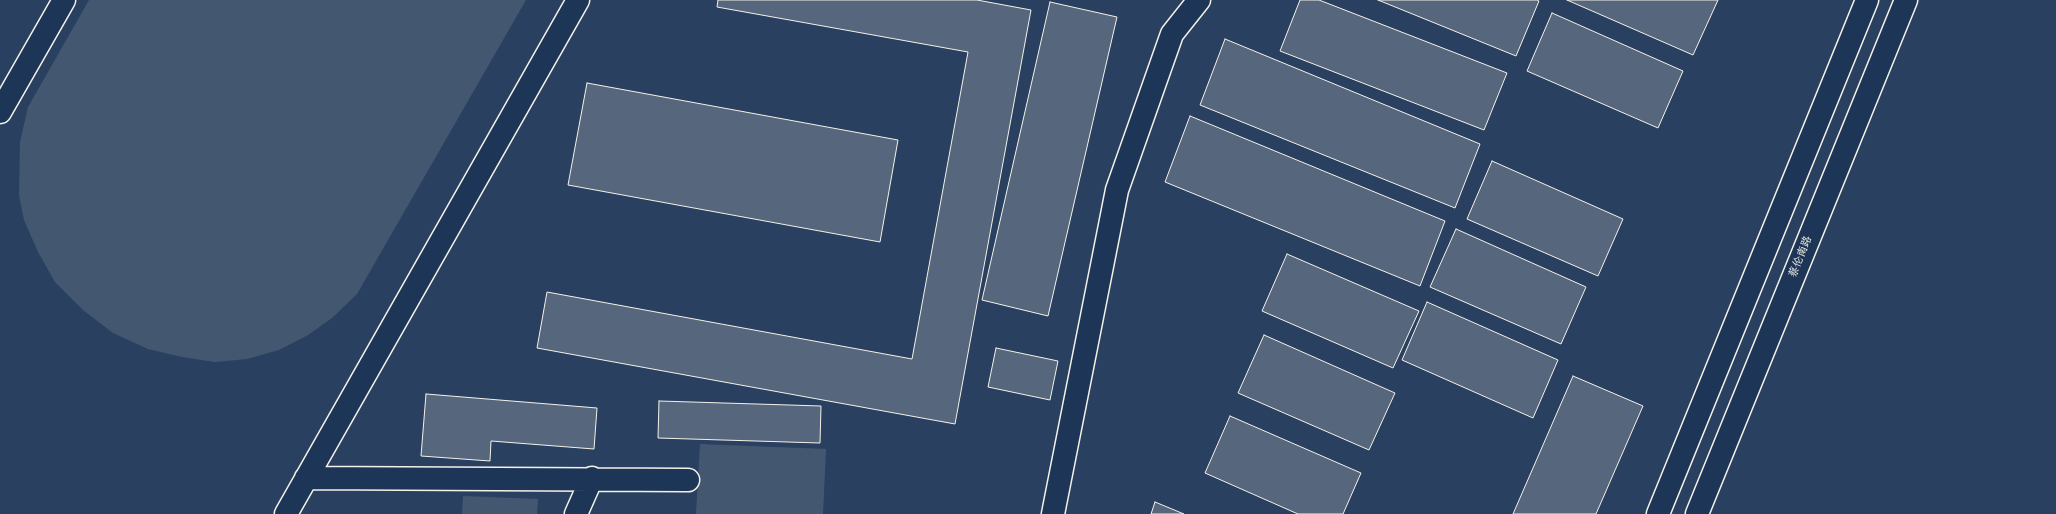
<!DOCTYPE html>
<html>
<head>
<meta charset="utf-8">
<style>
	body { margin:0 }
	canvas { display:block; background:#2a4060 }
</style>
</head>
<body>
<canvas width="2056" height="514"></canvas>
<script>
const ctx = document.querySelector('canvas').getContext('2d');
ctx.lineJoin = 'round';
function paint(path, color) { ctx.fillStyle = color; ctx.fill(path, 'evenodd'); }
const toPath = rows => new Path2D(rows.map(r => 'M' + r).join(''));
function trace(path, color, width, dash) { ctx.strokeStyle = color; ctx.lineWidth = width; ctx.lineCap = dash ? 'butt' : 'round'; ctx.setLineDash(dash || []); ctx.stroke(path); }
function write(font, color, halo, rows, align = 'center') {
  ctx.font = font + ' "Architects Daughter","LXGW WenKai TC",sans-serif'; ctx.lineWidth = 3; ctx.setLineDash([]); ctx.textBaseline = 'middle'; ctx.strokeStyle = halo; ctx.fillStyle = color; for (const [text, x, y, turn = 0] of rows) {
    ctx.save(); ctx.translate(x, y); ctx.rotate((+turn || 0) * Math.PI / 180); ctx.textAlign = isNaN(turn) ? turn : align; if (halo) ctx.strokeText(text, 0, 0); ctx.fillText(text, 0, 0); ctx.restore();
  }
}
paint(toPath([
	[89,0,526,0,357,294,332,318,308,335,279,350,247,359,215,362,182,357,148,349,113,333,83,310,55,282,38,252,24,220,19,195,20,142,28,107],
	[700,444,826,449,823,514,696,514],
	[463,496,538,499,537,514,462,514]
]), '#445771');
const building = toPath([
	[718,0,977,0,1031,10,955,424,537,348,547,292,912,359,968,52,717,7,718,0],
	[1300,0,1319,0,1507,73,1484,130,1280,51,1300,0],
	[1378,0,1537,0,1539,1,1516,56,1378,0],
	[1567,0,1718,0,1693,55,1567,0],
	[1050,2,1117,17,1048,316,982,300,1050,2],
	[1552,13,1683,71,1658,128,1527,71,1552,13],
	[1225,39,1480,144,1455,208,1200,105,1225,39],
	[587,83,898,140,880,242,568,185,587,83],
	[1190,116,1445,221,1420,286,1165,182,1190,116],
	[1492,161,1623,219,1598,276,1467,219,1492,161],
	[1456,229,1586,287,1561,344,1430,287,1456,229],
	[1287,254,1419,311,1393,368,1262,311,1287,254],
	[1427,302,1558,360,1533,418,1402,360,1427,302],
	[1264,335,1395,393,1369,450,1238,393,1264,335],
	[996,348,1058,361,1050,400,988,387,996,348],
	[1573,376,1643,406,1596,514,1513,514,1573,376],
	[426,394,597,408,594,449,491,441,490,461,421,456,426,394],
	[659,401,821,406,820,443,658,438,659,401],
	[1230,416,1361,473,1343,514,1298,514,1205,473,1230,416],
	[1155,502,1184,514,1151,514,1155,502]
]);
paint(building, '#56677d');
trace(building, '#f4f1e8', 1);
const minor = toPath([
	[0,112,64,0],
	[306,478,688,480],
	[286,514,578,0],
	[576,514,592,478],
	[1053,514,1117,190,1172,34,1199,0]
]);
const secondary = toPath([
	[1658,514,1867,0],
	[1697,514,1906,0]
]);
trace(minor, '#f4f1e8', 25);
trace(secondary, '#f4f1e8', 25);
trace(minor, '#1d3557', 22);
trace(secondary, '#1d3557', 22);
write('11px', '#f4f1e8', '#1d3557', [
	["蔡伦南路",1801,257,-68]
]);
</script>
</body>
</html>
